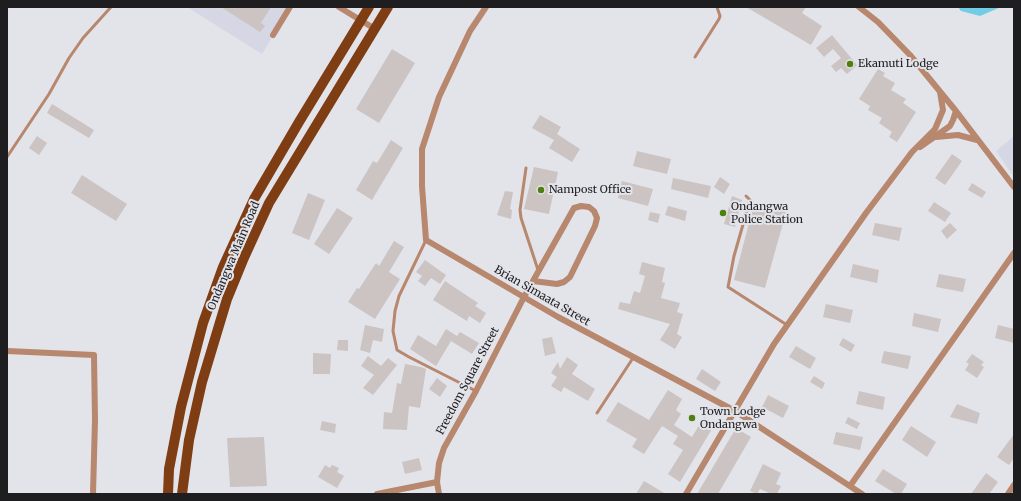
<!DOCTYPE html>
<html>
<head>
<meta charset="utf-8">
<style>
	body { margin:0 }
	#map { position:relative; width:1021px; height:501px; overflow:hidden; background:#e3e3ea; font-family:Merriweather,serif }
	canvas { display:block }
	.frame { position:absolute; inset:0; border:8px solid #1e1e21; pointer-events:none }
</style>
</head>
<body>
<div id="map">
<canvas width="1021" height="501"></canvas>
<div class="frame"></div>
</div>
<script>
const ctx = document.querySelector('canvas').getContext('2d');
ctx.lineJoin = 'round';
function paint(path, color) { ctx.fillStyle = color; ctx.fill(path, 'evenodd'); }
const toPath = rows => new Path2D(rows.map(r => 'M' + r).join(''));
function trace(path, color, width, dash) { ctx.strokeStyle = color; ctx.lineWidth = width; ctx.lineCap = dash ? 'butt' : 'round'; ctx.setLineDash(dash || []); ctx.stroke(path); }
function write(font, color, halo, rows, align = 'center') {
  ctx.font = font + ' Merriweather,serif'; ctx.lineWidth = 4; ctx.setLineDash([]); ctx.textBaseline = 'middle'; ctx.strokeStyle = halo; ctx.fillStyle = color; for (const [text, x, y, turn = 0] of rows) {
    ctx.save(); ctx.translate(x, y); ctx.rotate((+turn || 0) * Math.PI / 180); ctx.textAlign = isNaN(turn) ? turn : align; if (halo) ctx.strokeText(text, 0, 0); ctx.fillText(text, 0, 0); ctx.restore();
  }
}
paint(toPath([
	[187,7,290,7,262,54],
	[1014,136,1014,177,996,151]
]), '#d6d7e5');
paint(toPath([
	[958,7,1001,7,980,16,961,11]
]), '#71cde3');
paint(toPath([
	[221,7,271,7,261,23,265,26,260,32],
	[746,7,806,7,802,13,822,26,811,45],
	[832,35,857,65,847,74,841,68,836,72,831,66,841,58,833,49,824,57,816,48],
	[392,49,415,63,379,123,356,109],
	[878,69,885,73,883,76,895,83,891,90,906,99,903,103,916,112,897,142,889,137,892,132,879,123,882,118,868,110,870,106,859,99],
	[52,104,94,130,89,138,47,113],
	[540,115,561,127,557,134,580,149,572,162,549,148,554,140,532,128],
	[37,136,47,143,39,155,29,148],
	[391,140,403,148,372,200,356,190,373,161,377,163],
	[637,151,671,159,667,174,633,166],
	[952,154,962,161,945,185,935,178],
	[534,167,558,172,549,214,524,209],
	[82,175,127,204,116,221,71,193],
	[720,177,730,184,724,194,714,187],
	[673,178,711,186,708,198,671,189],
	[622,181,653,189,648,206,618,198],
	[972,183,986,192,982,198,968,190],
	[505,191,513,192,510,209,512,210,511,219,497,215],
	[308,193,325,200,309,240,292,233],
	[732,196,742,200,735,227,724,224],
	[934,202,951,213,945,222,928,211],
	[754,204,786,212,765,288,734,280],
	[668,206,687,211,685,221,665,215],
	[337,208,353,218,329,254,314,244],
	[650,212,660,214,658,223,648,220],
	[875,223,902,228,899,241,872,235],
	[950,223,957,230,947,239,941,231],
	[394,241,404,247,389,272,400,279,375,319,348,302,357,288,359,289,376,263,379,266],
	[425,260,446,275,440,284,431,278,425,286,418,281,422,276,416,272],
	[642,262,665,268,662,282,665,283,661,298,680,303,677,312,683,314,677,334,682,337,675,349,660,340,670,324,618,309,620,302,630,304,634,291,640,293,645,276,639,274],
	[853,264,879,270,877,283,850,277],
	[939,274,966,279,963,292,936,287],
	[445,281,478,303,475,306,486,313,480,323,469,316,467,321,433,300],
	[826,304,853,310,850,323,823,317],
	[914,313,941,319,938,332,912,326],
	[365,325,384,329,382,342,373,340,370,353,360,350],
	[998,325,1014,329,1014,343,995,338],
	[446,329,457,336,460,332,479,343,472,354,451,341,436,366,410,349,418,335,436,346],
	[552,337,556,353,545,356,542,339],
	[843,338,855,345,851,352,839,345],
	[338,340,348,340,348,351,337,350],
	[796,346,816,358,810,369,789,357],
	[884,351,911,356,908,369,881,363],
	[313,353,331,354,330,374,313,374],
	[972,354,984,362,981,365,984,367,977,378,965,370,969,364,966,362],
	[368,356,381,366,388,358,397,365,373,395,363,388,374,375,361,366],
	[567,357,578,365,572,374,595,389,588,401,564,387,561,392,551,386,557,377,551,373,558,362,560,369],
	[405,364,421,367,426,369,420,408,409,406,407,430,383,429,384,412,392,413,397,383,401,384],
	[702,369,721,382,715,391,696,379],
	[814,376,825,383,822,389,810,382],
	[437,378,447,386,440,397,429,389],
	[668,390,682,399,676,410,681,414,674,425,692,437,704,417,715,424,680,482,668,474,683,450,673,444,678,436,662,426,644,454,632,447,637,439,606,421,618,402,649,420],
	[859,391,885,397,883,410,856,404],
	[768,395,789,406,783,418,762,407],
	[957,404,980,413,977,424,950,417],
	[848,417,860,423,857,429,845,423],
	[322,421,336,424,335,433,320,430],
	[911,426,936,442,927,457,902,440],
	[736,428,751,437,718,494,697,494],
	[836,432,863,437,860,450,833,444],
	[1014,434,1014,458,1009,465,997,457],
	[264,437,267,486,230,487,227,438],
	[419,458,422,470,405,474,402,462],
	[763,464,781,473,776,484,781,486,777,494,771,494,760,489,757,494,750,491],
	[325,465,330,468,332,465,339,468,337,472,344,476,337,488,318,477],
	[883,469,907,484,901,494,896,494,875,481],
	[986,473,998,482,989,494,971,494],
	[644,481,666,494,636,494]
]), '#ccc4c2');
trace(toPath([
	[695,57,719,19,720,16,717,7],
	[7,157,49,94,69,58,83,38,111,7],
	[526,168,520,210,521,218,538,270],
	[746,196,750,200,734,256,728,287,787,325],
	[426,240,399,296,395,311,393,331,397,350,409,357,476,391],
	[597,413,633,358]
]), '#b7876e', 3);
trace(toPath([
	[339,7,375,29],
	[486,7,470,31,439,97,422,149,422,186,426,240,558,317,735,411,862,494],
	[859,7,878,22,910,55,956,111,1014,187],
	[273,35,290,7],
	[936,137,958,135,977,140],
	[920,147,950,126,953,120,956,111],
	[7,351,94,355,95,420,93,494],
	[850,486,1014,253],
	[377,494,437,482],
	[439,494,437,482,439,463,444,448,476,391,524,297,574,208,581,206,589,207,594,211,597,218,595,226,570,277,564,282,557,284,533,281],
	[686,494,774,344,866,213,912,152,935,129,943,110,940,92],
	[1008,494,1014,485]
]), '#b7876e', 6);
trace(toPath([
	[168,494,169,469,181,407,203,323,223,267,254,199,299,122,369,7],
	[182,494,189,440,202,382,227,299,243,260,269,203,388,7]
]), '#7e3d13', 10);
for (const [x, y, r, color] of [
	[850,64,4,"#4f800e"],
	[541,190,4,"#4f800e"],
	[723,213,4,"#4f800e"],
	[692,418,4,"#4f800e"]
]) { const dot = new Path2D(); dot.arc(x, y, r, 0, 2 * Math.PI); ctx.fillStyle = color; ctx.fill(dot); trace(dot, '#e3e3ea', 1.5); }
write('11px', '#1e1e21', '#e3e3ea', [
	["Ekamuti Lodge",858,64],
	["Nampost Office",549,190],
	["Ondangwa",731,207],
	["Police Station",731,220],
	["Town Lodge",700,412],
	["Ondangwa",700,425]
], 'left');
write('11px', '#1e1e21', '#e3e3ea', [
	["Ondangwa Main Road",234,256,-67],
	["Brian Simaata Street",542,296,30],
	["Freedom Square Street",468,381,-62]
]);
</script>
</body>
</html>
